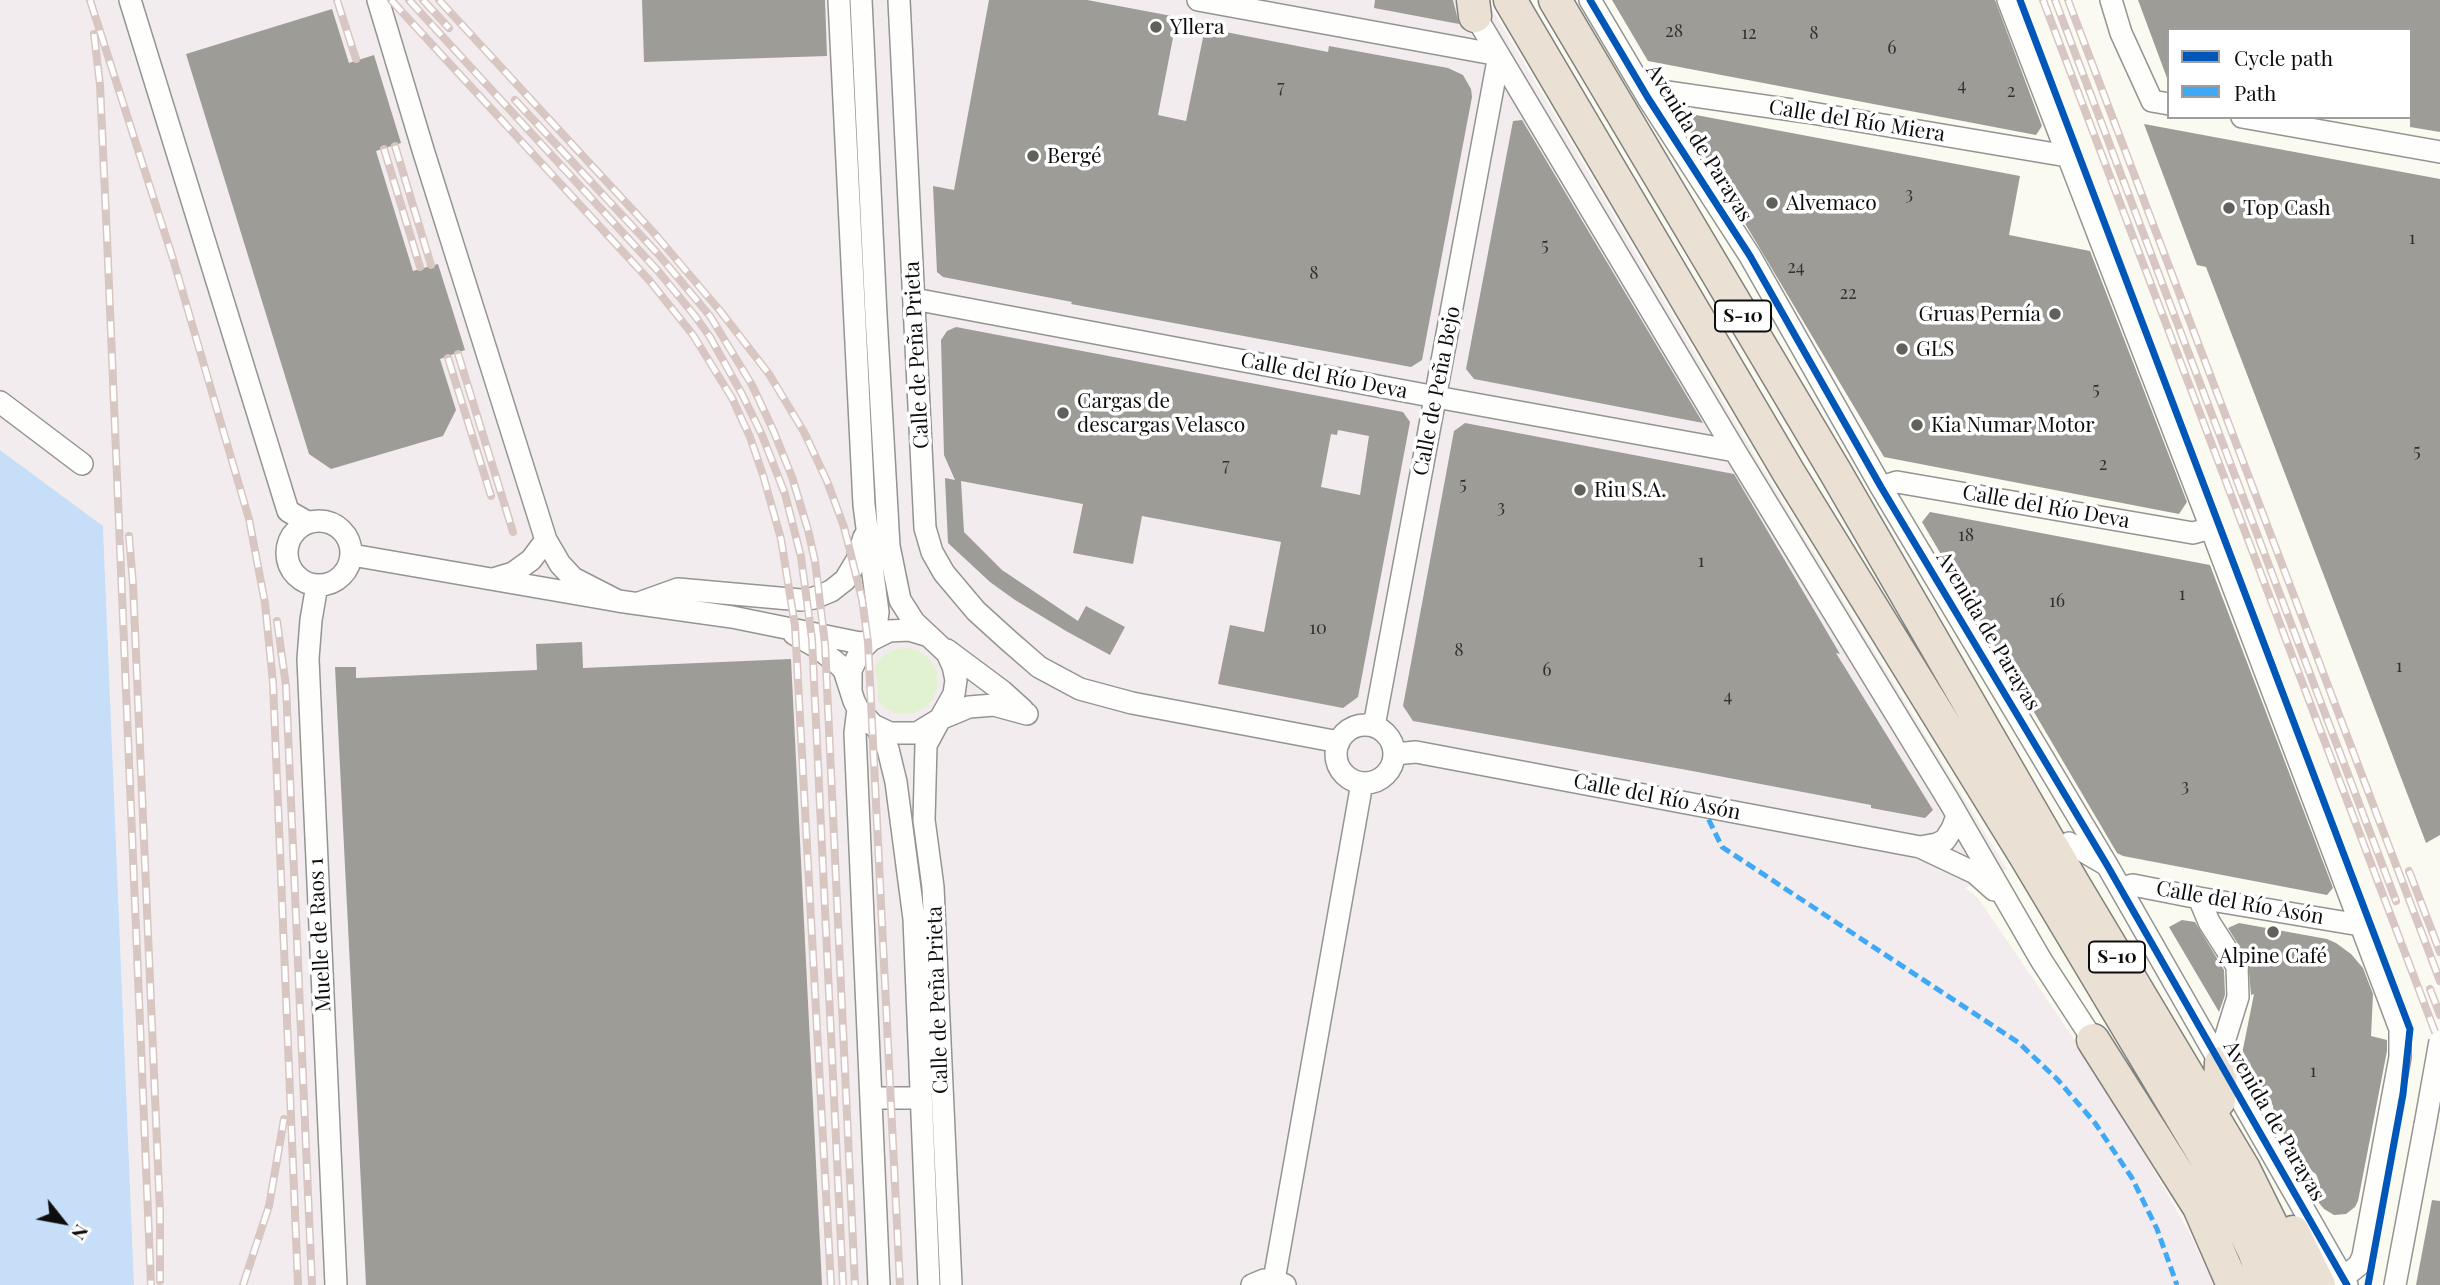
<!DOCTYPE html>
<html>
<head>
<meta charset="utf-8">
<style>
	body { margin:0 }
	#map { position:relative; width:2440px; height:1285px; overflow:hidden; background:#fbfaf1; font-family:"Playfair Display",serif }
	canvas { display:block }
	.legend { position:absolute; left:2167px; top:28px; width:245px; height:91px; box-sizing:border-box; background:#fff; border:2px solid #9e9e9e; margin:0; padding:9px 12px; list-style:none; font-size:21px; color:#0d0d0d }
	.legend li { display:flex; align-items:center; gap:14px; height:35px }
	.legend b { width:35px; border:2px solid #9e9e9e }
	.north { position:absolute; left:28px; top:1187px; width:70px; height:70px; -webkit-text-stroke:5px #fff; paint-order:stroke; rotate:121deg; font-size:19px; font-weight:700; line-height:28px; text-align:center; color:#0d0d0d }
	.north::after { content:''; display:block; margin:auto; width:24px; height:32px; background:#0d0d0d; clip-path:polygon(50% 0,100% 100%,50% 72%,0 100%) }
</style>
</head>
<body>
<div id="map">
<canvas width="2440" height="1285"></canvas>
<ul class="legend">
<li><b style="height:9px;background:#0057b8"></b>Cycle path</li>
<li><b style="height:9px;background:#3fa9f5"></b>Path</li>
</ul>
<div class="north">N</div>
</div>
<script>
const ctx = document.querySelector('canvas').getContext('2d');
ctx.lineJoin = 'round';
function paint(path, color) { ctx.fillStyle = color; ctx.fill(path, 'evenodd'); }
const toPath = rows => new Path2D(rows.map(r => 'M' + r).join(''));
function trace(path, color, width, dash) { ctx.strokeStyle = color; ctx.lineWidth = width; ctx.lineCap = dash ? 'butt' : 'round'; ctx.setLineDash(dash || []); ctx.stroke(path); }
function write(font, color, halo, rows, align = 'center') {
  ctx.font = font + ' "Playfair Display",serif'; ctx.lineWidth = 7; ctx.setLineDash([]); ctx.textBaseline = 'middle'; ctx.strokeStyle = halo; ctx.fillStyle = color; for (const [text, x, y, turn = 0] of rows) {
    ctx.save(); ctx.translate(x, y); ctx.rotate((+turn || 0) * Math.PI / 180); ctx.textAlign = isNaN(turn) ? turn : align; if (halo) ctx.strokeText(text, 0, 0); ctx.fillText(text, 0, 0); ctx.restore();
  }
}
paint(toPath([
	[0,0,1487,0,1758,461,2007,869,1965,888,1978,898,2104,1083,2188,1230,2214,1285,134,1285,103,526,0,450]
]), '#f3ecee');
paint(toPath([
	[909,648,922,653,932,662,937,674,937,687,933,699,924,708,912,714,900,714,888,710,879,703,875,665,884,655,896,649]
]), '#e0f2d0');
paint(toPath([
	[0,450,103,526,134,1285,0,1285]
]), '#c6def7');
paint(toPath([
	[642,0,825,0,827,56,644,62],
	[989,0,1087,0,1177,17,1158,115,1186,121,1205,28,1328,52,1329,46,1448,68,1463,75,1471,89,1472,97,1422,360,1411,367,1071,304,1072,302,943,277,937,272,933,186,954,190],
	[1375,0,1453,0,1459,24,1374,8],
	[1612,0,1995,0,2042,126,2036,135,1648,61],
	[2138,0,2440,0,2440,132,2410,127,2410,30,2169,30,2169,77,2167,78],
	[332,9,349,63,374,55,401,143,376,151,413,271,438,264,465,350,440,359,456,410,443,436,331,469,309,454,186,54],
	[1696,115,2020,176,2009,235,2090,251,2187,502,2179,514,1884,457,1687,126],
	[1522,120,1703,423,1474,379,1466,369,1513,121],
	[2144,124,2440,179,2440,835,2426,843,2206,267,2197,265],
	[956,327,1403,412,1410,422,1358,697,1343,708,1218,684,1230,625,1264,632,1281,542,1142,516,1133,564,1073,553,1083,504,961,481,964,532,1002,570,1078,621,1086,606,1125,627,1110,655,1066,631,1015,600,990,582,948,543,945,478,955,480,944,455,941,340,947,331],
	[1338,430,1369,436,1360,495,1321,487,1331,434,1337,435],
	[1465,423,1734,474,1840,654,1836,653,1933,810,1925,818,1871,808,1871,805,1687,770,1413,721,1403,706,1454,431],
	[1930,512,2210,565,2333,888,2327,895,2123,856,2117,853,1922,522],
	[582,642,583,668,791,659,822,1285,366,1285,335,667,356,667,356,678,537,670,536,644],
	[2182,920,2195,922,2224,970,2225,995,2219,1012,2169,927],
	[2239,923,2327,939,2336,943,2351,954,2363,968,2373,994,2371,1036,2387,1040,2387,1051,2358,1201,2355,1207,2346,1214,2334,1215,2324,1209,2319,1203,2317,1194,2319,1182,2316,1174,2298,1162,2296,1152,2274,1119,2273,1105,2259,1098,2257,1092,2258,1080,2247,1075,2241,1069,2240,1064,2254,994,2251,995,2248,960,2228,928],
	[2432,1200,2440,1201,2440,1285,2416,1285]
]), '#9e9c97');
const minor = toPath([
	[130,0,288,511,307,522],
	[378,0,424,153,546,540,560,564,573,578,618,601],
	[839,0,864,505,878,612,875,635,871,640],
	[861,0,876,315,889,546,900,600,914,622,929,636],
	[899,0,925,528,932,552,944,573,976,611,1008,640,1039,667,1080,689,1132,703,1339,742],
	[1198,0,1499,55,1374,726],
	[1590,0,1648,98,1750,256,1881,487,2107,865,2347,1285],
	[2008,0,2211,528,2400,1029,2400,1057,2363,1256,2359,1265,2344,1277],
	[2111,0,2121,33,2152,101,2169,104],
	[1469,5,1735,451,1949,801,2041,960,2093,1040],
	[1648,98,1660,91,1806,112,2067,156],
	[2242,117,2440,152],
	[914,299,1436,397,1735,451],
	[0,402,82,464],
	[1881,487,1897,482,2193,533,2211,528],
	'287 553a32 32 0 1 1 64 0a32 32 0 1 1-64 0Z',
	[352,555,618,601,732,617,860,643,868,642],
	[493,579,513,573,531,560,546,540],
	[317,585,311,620,308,659,336,1285],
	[639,603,678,589,801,600,814,598,831,591,845,580,857,560,864,537],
	[794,634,818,648,838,664,844,670,854,701,858,709,873,725,890,733,917,733,940,719,954,694,956,680,953,666,947,653,929,636,909,630,889,631,871,640,861,650,851,670,851,692],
	[947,650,1002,691,1023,710],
	[858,709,855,733,879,1285],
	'1336 754a29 29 0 1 1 58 0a29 29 0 1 1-58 0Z',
	[877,728,888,749,896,782,914,919,929,1285],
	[1394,754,1416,752,1920,847,1975,873,1994,890],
	[2069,843,2105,864],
	[1920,847,1937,844,1945,840,1952,829,1957,816],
	[2121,888,2133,885,2199,898,2360,925],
	[2199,898,2209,922,2237,966,2238,997,2224,1042,2221,1063],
	[871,1098,921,1098],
	[1274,1280,1362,783],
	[951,1285,933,887,924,820,926,745,940,719,969,707,994,705,1027,714],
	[1252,1285,1264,1280,1274,1280,1285,1285],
	[2395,1285,2425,1125]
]);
const highway = toPath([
	[1473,0,1475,16],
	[1510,0,1789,473,2026,857,2222,1185,2254,1251,2266,1285],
	[1555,0,1836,473,2073,883,2244,1169,2280,1242,2294,1285],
	[2093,1040,2199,1207,2233,1285],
	[2219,1101,2221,1063],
	[2293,1232,2319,1285]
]);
trace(minor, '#949490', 24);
trace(highway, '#81817d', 35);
trace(minor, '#fefefd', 21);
trace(highway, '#eae1d4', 32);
const rail = toPath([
	[90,0,173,259,249,519,265,603,273,683,298,1285],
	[337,0,356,59],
	[391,0,649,280,693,335,732,398,750,437,763,475,781,539,795,626,831,1285],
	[409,0,658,271,695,316,710,337,742,394,762,435,785,494,801,557,812,639,843,1285],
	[423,0,449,28],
	[439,0,654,233,721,312,769,374,804,432,827,481,844,527,862,599,868,642,900,1285],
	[2043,0,2440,1045],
	[2055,0,2396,901],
	[2068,0,2440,981],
	[94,34,100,85,107,238,151,1285],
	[515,100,659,255,710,316,752,385,774,432,792,477,808,530,815,561,825,644,855,1285],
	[395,146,431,265],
	[384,149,420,267],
	[458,354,513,532],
	[448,358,491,496],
	[129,536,133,584,160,1213,160,1281],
	[277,621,286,686,312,1285],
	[2409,871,2440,952],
	[2430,989,2440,1015],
	[243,1285,269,1206,284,1119]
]);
trace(rail, '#d8c6c2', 8);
trace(rail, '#fff', 5, [16]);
const minorBridge = toPath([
	[2425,1125,2440,1041]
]);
trace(minorBridge, '#949490', 24, []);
trace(minorBridge, '#fefefd', 21);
trace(toPath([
	[1702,806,1722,847,2019,1043,2057,1079,2095,1123,2132,1178,2157,1229,2177,1285]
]), '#3fa9f5', 5, [10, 5]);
trace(toPath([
	[1590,0,1648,98,1750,256,1881,487,2107,865,2347,1285],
	[2020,0,2410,1029,2403,1094,2368,1285]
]), '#0057b8', 7);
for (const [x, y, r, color] of [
	[1156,27,7,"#60605d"],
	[1033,156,7,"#60605d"],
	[1772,203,7,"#60605d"],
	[2229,208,7,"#60605d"],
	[2055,314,7,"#60605d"],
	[1902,349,7,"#60605d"],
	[1063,413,7,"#60605d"],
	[1917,425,7,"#60605d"],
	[1580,490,7,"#60605d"],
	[2273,932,7,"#60605d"]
]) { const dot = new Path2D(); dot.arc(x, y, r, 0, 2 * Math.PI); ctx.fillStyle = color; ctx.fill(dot); trace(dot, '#fff', 2.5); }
write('18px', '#313130', null, [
	["28",1674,31],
	["12",1749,33],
	["8",1814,33],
	["6",1892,48],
	["4",1962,85],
	["7",1281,87],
	["2",2011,91],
	["3",1909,194],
	["1",2412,238],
	["5",1545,245],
	["24",1796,267],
	["8",1314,273],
	["22",1848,293],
	["5",2096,389],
	["5",2417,451],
	["2",2103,464],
	["7",1226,465],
	["5",1463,484],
	["3",1501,507],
	["18",1966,535],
	["1",1701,561],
	["1",2182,594],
	["16",2057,601],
	["10",1318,628],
	["8",1459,650],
	["1",2399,666],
	["6",1547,670],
	["4",1728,696],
	["3",2185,786],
	["1",2313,1071]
]);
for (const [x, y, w] of [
	[1743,316,56],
	[2117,957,56]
]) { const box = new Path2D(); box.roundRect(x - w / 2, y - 15.5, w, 31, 5); ctx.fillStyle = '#fff'; ctx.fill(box); trace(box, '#0d0d0d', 2); }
write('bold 19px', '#0d0d0d', null, [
	["S-10",1743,316],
	["S-10",2117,957]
]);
write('21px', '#0d0d0d', '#fff', [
	["Yllera",1170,27],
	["Bergé",1047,156],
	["Alvemaco",1786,203],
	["Top Cash",2243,208],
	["Gruas Pernía",2041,314,"right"],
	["GLS",1916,349],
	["Cargas de",1077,401],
	["descargas Velasco",1077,425],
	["Kia Numar Motor",1931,425],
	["Riu S.A.",1594,490],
	["Alpine Café",2273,956,"center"]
], 'left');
write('21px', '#0d0d0d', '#fff', [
	["Calle del Río Miera",1857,121,9],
	["Avenida de Parayas",1699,143,58],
	["Calle de Peña Prieta",917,355,-93],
	["Calle del Río Deva",1324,376,11],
	["Calle de Peña Bejo",1437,391,-79],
	["Calle del Río Deva",2046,507,10],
	["Avenida de Parayas",1988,631,59],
	["Calle del Río Asón",1657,797,11],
	["Calle del Río Asón",2240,903,10],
	["Muelle de Raos 1",320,935,-93],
	["Calle de Peña Prieta",938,1000,-92],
	["Avenida de Parayas",2274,1121,60]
]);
</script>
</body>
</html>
